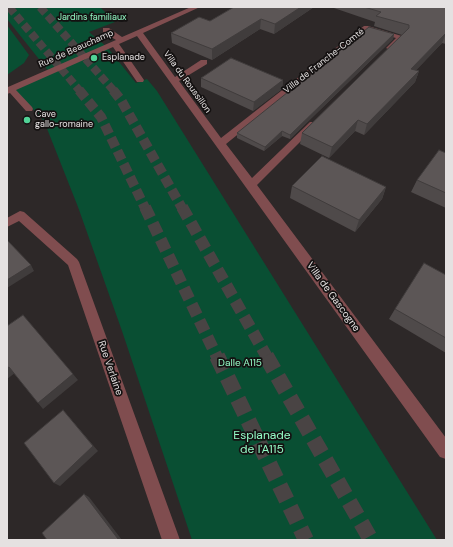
<!DOCTYPE html>
<html>
<head>
<meta charset="utf-8">
<style>
	body { margin:0 }
	#map { position:relative; width:453px; height:547px; overflow:hidden; background:#2d2828; font-family:"DM Sans",sans-serif }
	canvas { display:block }
	.frame { position:absolute; inset:0; border:8px solid #e5e1e1; pointer-events:none }
</style>
</head>
<body>
<div id="map">
<canvas width="453" height="547"></canvas>
<div class="frame"></div>
</div>
<script>
const ctx = document.querySelector('canvas').getContext('2d');
ctx.lineJoin = 'round';
function paint(path, color) { ctx.fillStyle = color; ctx.fill(path, 'evenodd'); }
const toPath = rows => new Path2D(rows.map(r => 'M' + r).join(''));
function trace(path, color, width, dash) { ctx.strokeStyle = color; ctx.lineWidth = width; ctx.lineCap = dash ? 'butt' : 'round'; ctx.setLineDash(dash || []); ctx.stroke(path); }
function write(font, color, halo, rows, align = 'center') {
  ctx.font = font + ' "DM Sans",sans-serif'; ctx.lineWidth = 3.5; ctx.setLineDash([]); ctx.textBaseline = 'middle'; ctx.strokeStyle = halo; ctx.fillStyle = color; for (const [text, x, y, turn = 0] of rows) {
    ctx.save(); ctx.translate(x, y); ctx.rotate((+turn || 0) * Math.PI / 180); ctx.textAlign = isNaN(turn) ? turn : align; if (halo) ctx.strokeText(text, 0, 0); ctx.fillText(text, 0, 0); ctx.restore();
  }
}
paint(toPath([
	[7,7,100,7,115,22,89,32,107,47,136,83,147,79,157,91,437,540,192,540,122,331,78,207,44,121,14,89,50,73,7,19],
	[7,25,29,55,24,63,7,75]
]), '#094f33');
trace(toPath([
	[9,7,80,91],
	[40,7,114,91]
]), '#494444', 8, [8, 3.5]);
trace(toPath([
	[79,90,101,117,145,208],
	[113,90,121,100,182,208]
]), '#494444', 10, [10, 4.5]);
trace(toPath([
	[145,207,217,357],
	[182,207,267,357]
]), '#494444', 12, [12, 6]);
trace(toPath([
	[217,356,306,540],
	[266,356,371,540]
]), '#494444', 16, [16, 8]);
paint(toPath([
	[191,7,200,7,143,33,175,77,201,60,207,60,207,64,179,81,221,138,364,26,368,26,405,37,393,50,390,50,386,48,396,38,367,30,226,144,252,178,310,122,316,122,317,124,316,126,257,185,446,438,446,459,440,457,137,36,119,44,144,80,143,82,137,82,113,47,16,90,32,107,33,109,32,111,26,111,10,93,7,94,8,87,116,40,103,32,103,28,109,28,122,37,191,7],
	[20,211,24,212,77,259,79,262,180,540,162,540,68,265,19,221,7,227,7,218,20,211]
]), '#804d4f');
paint(toPath([
	[234,7,314,7,274,34,260,29,212,60,172,43,171,33,210,21],
	[331,7,446,7,446,44,442,43,416,70,419,71,415,82,364,135,355,131,329,158,300,144,302,133,402,35,374,26,375,22],
	[394,34,393,39,290,139,282,136,264,151,237,138,237,133],
	[201,78,283,80,282,89,253,111,201,87],
	[446,153,446,208,411,192,417,180],
	[292,186,386,187,382,199,355,232,290,198],
	[446,275,446,353,389,319,395,309]
]), '#4f4a4a');
paint(toPath([
	[301,7,314,7,274,34,275,24],
	[261,19,260,29,212,60,212,49],
	[446,33,442,43,407,80,411,69],
	[394,34,393,39,290,139,290,135],
	[419,71,415,82,364,135,367,124],
	[283,80,282,89,253,111,254,102],
	[358,120,355,131,329,158,332,147],
	[282,131,282,136,264,151,265,147],
	[386,187,382,199,355,232,359,220],
	[31,265,34,271,7,288,7,280],
	[9,367,15,373,7,379,7,368],
	[73,374,78,380,43,409,38,403],
	[63,410,98,451,60,486,54,483],
	[84,494,89,497,122,540,117,540]
]), '#403c3c');
const building = toPath([
	[234,7,301,7,275,24,261,19,212,49,171,33,199,17,210,21,234,7],
	[364,7,446,7,446,33,411,69,419,71,367,124,358,120,332,147,302,133,409,28,409,25,376,16,381,12,364,7],
	[369,27,394,34,290,135,282,131,265,147,237,133,369,27],
	[231,58,283,80,254,102,201,78,231,58],
	[439,150,446,153,446,193,417,180,439,150],
	[322,156,386,187,359,220,292,186,322,156],
	[7,240,31,265,7,280,7,240],
	[424,263,446,275,446,338,395,309,424,263],
	[23,315,73,374,38,403,9,367,7,368,7,326,23,315],
	[63,410,93,446,54,483,24,443,63,410],
	[84,494,118,539,117,540,47,540,42,533,84,494]
]);
paint(building, '#5c5656');
trace(building, '#403c3c', 1);
for (const [x, y, r, color] of [
	[94,58,4,"#51d397"],
	[27,120,4,"#51d397"]
]) { const dot = new Path2D(); dot.arc(x, y, r, 0, 2 * Math.PI); ctx.fillStyle = color; ctx.fill(dot); trace(dot, '#141111', 1.5); }
write('9px', '#93fac5', '#141111', [
	["Jardins familiaux",92,18]
]);
write('9px', '#e5e1e1', '#141111', [
	["Rue de Beauchamp",76,49,-24],
	["Villa de Franche-Comté",324,61,-38],
	["Villa du Roussillon",187,82,54]
]);
write('9px', '#e5e1e1', '#141111', [
	["Esplanade",102,58],
	["Cave",35,115],
	["gallo-romaine",35,125]
], 'left');
write('10px', '#e5e1e1', '#141111', [
	["Villa de Gascogne",333,297,54],
	["Rue Verlaine",110,368,71]
]);
write('10px', '#93fac5', '#141111', [
	["Dalle A115",240,363]
]);
write('12px', '#93fac5', '#141111', [
	["Esplanade",262,436],
	["de l'A115",262,450]
]);
</script>
</body>
</html>
